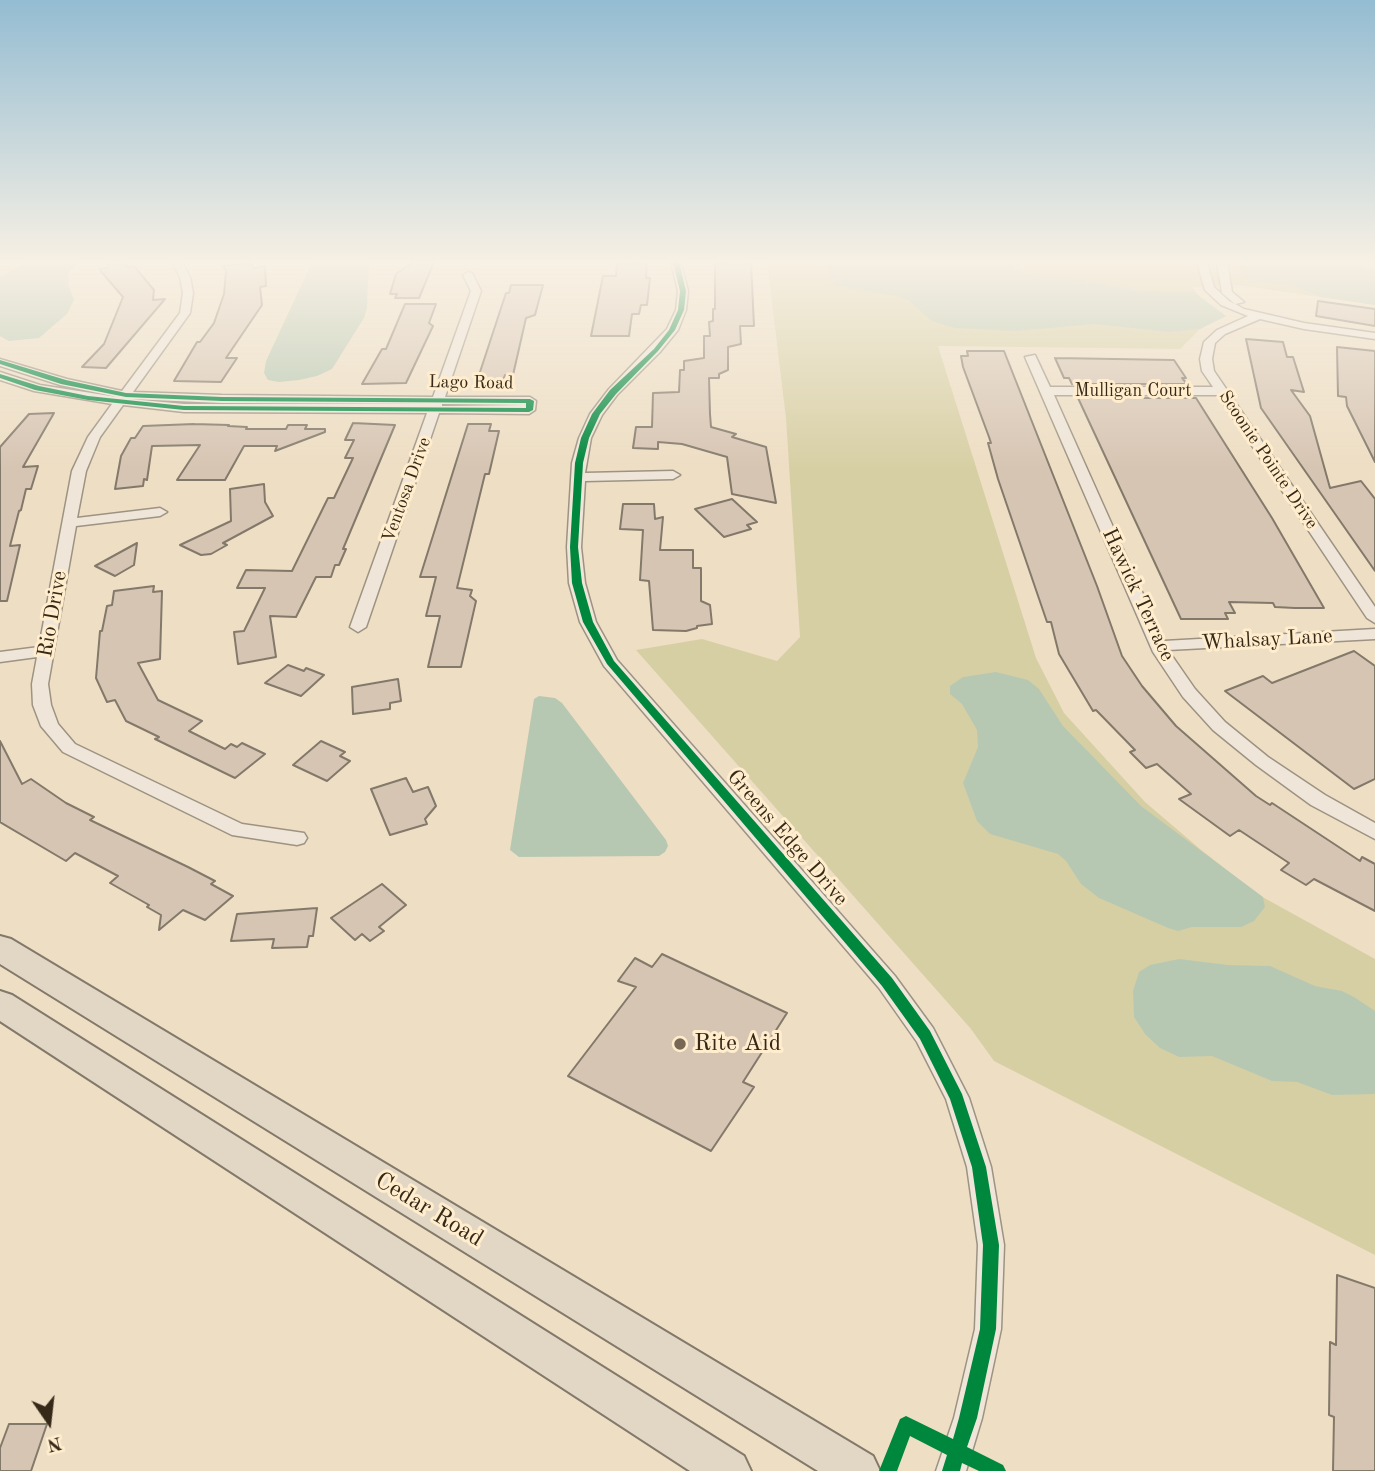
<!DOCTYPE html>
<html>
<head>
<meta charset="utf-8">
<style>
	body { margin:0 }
	#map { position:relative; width:1375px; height:1471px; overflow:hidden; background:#eedec4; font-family:"Old Standard TT",serif }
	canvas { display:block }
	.north { position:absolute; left:14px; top:1387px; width:70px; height:70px; -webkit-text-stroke:5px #ffedcd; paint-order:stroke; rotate:166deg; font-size:19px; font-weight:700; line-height:28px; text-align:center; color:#362917 }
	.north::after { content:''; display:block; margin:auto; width:24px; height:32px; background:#362917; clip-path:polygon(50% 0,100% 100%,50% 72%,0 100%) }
</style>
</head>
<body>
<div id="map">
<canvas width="1375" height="1471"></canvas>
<div class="north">N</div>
</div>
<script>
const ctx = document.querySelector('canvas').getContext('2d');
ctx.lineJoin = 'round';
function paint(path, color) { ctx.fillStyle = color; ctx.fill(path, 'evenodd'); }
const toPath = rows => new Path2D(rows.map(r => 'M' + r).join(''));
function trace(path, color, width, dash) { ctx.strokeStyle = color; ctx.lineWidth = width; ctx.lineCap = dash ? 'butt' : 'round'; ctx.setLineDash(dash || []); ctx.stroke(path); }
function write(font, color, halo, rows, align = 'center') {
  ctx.font = font + ' "Old Standard TT",serif'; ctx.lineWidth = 6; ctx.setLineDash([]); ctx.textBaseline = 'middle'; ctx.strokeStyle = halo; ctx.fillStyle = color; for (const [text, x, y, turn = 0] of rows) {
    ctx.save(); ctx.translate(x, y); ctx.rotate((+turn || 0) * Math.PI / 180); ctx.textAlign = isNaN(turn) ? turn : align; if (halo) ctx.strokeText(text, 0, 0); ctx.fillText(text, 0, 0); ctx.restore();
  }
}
paint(toPath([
	[767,262,1375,262,1375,305,1237,285,1192,287,1202,300,1226,316,1200,329,1180,349,938,346,1036,658,1064,713,1145,802,1200,849,1257,894,1375,959,1375,1255,994,1061,971,1029,636,650,702,639,777,661,800,637,786,418]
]), '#d7cfa4');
paint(toPath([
	[27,262,80,262,69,272,68,284,74,300,67,314,39,338,9,341,0,336,0,277],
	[312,262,369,262,367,308,364,318,332,369,317,376,299,380,279,382,268,380,264,373,266,361],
	[823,262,1004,262,1029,274,1046,277,1069,278,1141,291,1194,292,1226,316,1200,329,1169,332,1094,324,1016,331,955,328,932,321,909,301,897,296,835,286,828,273,832,270,826,268],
	[1238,262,1348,262,1375,271,1375,305,1321,297,1292,285,1251,281,1245,278],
	[996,672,1028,680,1039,689,1063,726,1141,806,1263,897,1265,907,1254,921,1241,927,1192,927,1178,931,1168,928,1099,898,1081,884,1066,861,1058,854,990,834,977,821,963,783,978,747,977,730,962,704,950,694,950,686,963,677],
	[539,696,555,698,562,703,666,840,668,846,665,852,659,856,519,857,510,850,534,699],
	[1179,959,1228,965,1270,966,1315,986,1342,991,1354,997,1375,1011,1375,1094,1332,1095,1297,1082,1272,1081,1212,1056,1179,1057,1160,1048,1145,1034,1134,1017,1133,991,1139,972,1150,965]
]), '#b7c8b2');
const building = toPath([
	[109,262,127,262,126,267,134,266,154,290,153,300,165,299,106,368,82,367,104,344,123,297,99,269,107,268,109,262],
	[413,262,434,262,419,298,395,298,397,294,390,294,396,274,413,262],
	[617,262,647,264,646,278,650,278,647,305,641,305,639,314,632,314,629,336,591,336,603,276,616,276,617,262],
	[751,262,754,326,740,326,741,344,728,347,728,370,719,374,719,378,709,378,710,414,711,427,736,434,732,437,766,447,776,503,732,494,727,457,682,444,658,442,658,449,633,448,636,427,652,427,653,393,679,392,680,370,684,370,684,361,704,358,704,336,710,336,709,322,713,321,713,309,715,309,715,263,751,262],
	[250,263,254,268,265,266,266,286,260,287,262,305,226,358,237,358,221,382,174,381,197,342,200,342,214,323,224,294,226,271,223,266,250,263],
	[511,285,543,285,535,315,526,318,513,375,505,375,501,385,480,385,481,378,478,378,506,293,509,293,511,285],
	[1318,301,1375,309,1375,326,1316,316,1318,301],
	[405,304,436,304,429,323,433,326,406,383,362,384,382,349,386,349,405,304],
	[1246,339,1283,342,1287,357,1293,357,1304,392,1291,390,1310,416,1330,488,1361,481,1375,499,1375,571,1261,408,1246,339],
	[1337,347,1375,351,1375,462,1347,406,1346,397,1338,396,1337,347],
	[967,351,1004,351,1097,586,1122,656,1142,686,1176,726,1256,796,1270,805,1272,803,1360,861,1362,857,1375,864,1375,911,1314,879,1306,885,1281,870,1289,863,1239,830,1230,836,1179,799,1191,794,1157,764,1146,768,1130,752,1135,750,1096,710,1093,711,1059,654,1051,622,1047,622,998,479,988,443,991,443,989,437,963,367,961,356,968,356,967,351],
	[1055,358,1174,360,1186,378,1182,378,1187,384,1072,384,1069,378,1064,378,1055,358],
	[1078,398,1196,398,1272,518,1324,608,1295,608,1275,607,1273,603,1229,602,1235,613,1225,613,1228,619,1181,619,1078,398],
	[54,413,23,467,38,466,31,489,26,489,21,510,19,511,10,546,20,545,7,601,0,601,0,447,29,414,54,413],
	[353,423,395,425,343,549,346,549,339,565,335,565,331,577,316,577,296,617,270,616,276,657,238,664,234,632,244,631,265,588,237,588,246,570,292,571,328,498,334,498,353,458,345,458,354,440,345,440,353,423],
	[194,424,229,425,228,426,247,427,246,429,286,429,288,425,307,425,305,429,325,429,325,432,275,451,277,446,244,446,225,480,177,480,200,445,152,446,147,480,144,479,143,486,115,489,121,456,131,438,135,438,143,426,194,424],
	[468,424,491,424,489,431,499,431,489,474,485,474,457,588,472,590,470,596,476,601,461,667,428,667,440,616,426,616,436,577,420,577,468,424],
	[264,484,265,502,273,516,223,543,227,545,211,554,201,555,180,545,231,521,230,489,264,484],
	[732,499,757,522,747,525,751,529,724,537,695,509,732,499],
	[623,504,654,504,655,519,663,517,660,550,693,550,693,568,701,568,701,601,710,605,712,624,697,626,697,628,686,631,653,630,649,581,640,580,643,530,620,529,623,504],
	[137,543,134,565,115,576,95,566,137,543],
	[154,586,153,592,162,591,160,659,138,663,158,700,202,721,189,731,225,749,231,744,237,747,242,743,265,754,235,778,155,739,159,737,126,721,115,700,107,702,96,678,100,631,102,631,107,606,112,605,114,591,154,586],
	[1354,651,1375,666,1375,779,1354,789,1225,691,1263,676,1272,683,1354,651],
	[288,665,304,671,306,668,324,675,301,696,265,683,288,665],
	[398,679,401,701,390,703,390,709,353,714,352,687,398,679],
	[0,741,22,784,31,779,66,803,94,817,90,820,188,867,215,881,211,884,233,896,205,920,183,910,159,930,161,915,147,907,149,905,110,883,118,876,75,853,66,861,0,822,0,741],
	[321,741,345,752,340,756,350,761,327,781,293,765,321,741],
	[406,778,413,792,428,787,436,806,425,819,427,824,390,835,371,789,406,778],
	[382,884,406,905,379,927,384,931,370,941,362,934,355,940,331,918,382,884],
	[317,908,313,936,309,936,307,947,272,948,274,939,231,941,237,914,317,908],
	[662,954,787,1013,743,1082,754,1087,711,1151,568,1076,636,987,618,981,635,958,652,967,662,954],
	[1337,1275,1375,1288,1375,1471,1333,1471,1334,1417,1329,1415,1330,1342,1336,1345,1337,1275],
	[9,1424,47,1424,31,1471,0,1471,0,1448,9,1424]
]);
paint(building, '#d7c5b3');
trace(building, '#83796a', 2);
const street = toPath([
	[172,262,182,262,190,277,193,293,190,313,133,392,222,395,433,397,471,291,463,275,468,272,472,273,481,291,445,397,530,397,536,401,535,410,529,414,439,413,366,627,358,632,350,627,427,413,184,412,123,405,100,437,86,471,77,518,160,508,167,512,160,516,76,526,48,684,51,705,58,724,75,744,242,824,304,833,307,838,304,843,297,845,232,835,63,752,41,726,33,705,32,684,37,657,0,662,0,652,39,647,72,471,88,437,112,404,34,391,0,380,0,372,40,385,117,397,60,385,0,366,0,359,67,379,122,391,180,313,183,293,180,277,172,262],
	[131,399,222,403,430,404,184,404,131,399],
	[442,404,523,405,442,406,442,404],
	[671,262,681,262,688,291,686,310,678,330,660,352,617,395,602,415,591,438,585,473,673,471,680,475,673,479,585,481,581,547,585,583,596,622,617,660,895,976,933,1028,969,1098,991,1167,1004,1245,1001,1329,982,1418,966,1471,936,1471,954,1418,975,1329,978,1245,967,1167,946,1099,917,1042,879,988,604,666,580,622,569,583,567,547,572,463,579,438,590,414,609,389,667,329,676,310,678,291,671,262],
	[1197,262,1207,262,1214,287,1229,301,1235,304,1222,293,1217,262,1227,262,1232,292,1244,302,1235,304,1244,309,1304,323,1375,333,1375,339,1304,329,1260,319,1225,334,1215,343,1212,359,1214,371,1375,607,1375,623,1367,618,1218,395,1054,395,1164,641,1375,629,1375,639,1168,650,1195,689,1225,722,1268,757,1325,795,1375,823,1375,839,1311,805,1256,765,1213,730,1183,697,1153,652,1025,357,1035,355,1050,387,1213,387,1202,371,1200,359,1204,342,1217,330,1248,316,1221,305,1205,290,1197,262]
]);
const primary = toPath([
	[0,936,11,939,873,1456,880,1471,818,1471,0,964,0,936],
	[0,991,12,995,744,1456,751,1471,690,1471,0,1021,0,991]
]);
trace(street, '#9d9382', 3);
trace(primary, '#83796a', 4);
paint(street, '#efe6d9');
paint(primary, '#e2d7c4');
paint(toPath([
	[673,262,679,262,686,291,684,310,675,330,658,351,616,394,600,414,589,438,583,463,578,547,582,583,593,622,614,661,892,978,930,1031,962,1094,986,1167,999,1245,996,1329,977,1418,967,1447,1003,1465,1006,1471,979,1471,962,1463,960,1471,942,1471,947,1455,910,1436,897,1471,879,1471,900,1419,906,1416,953,1439,959,1418,980,1329,983,1245,972,1167,950,1099,920,1039,882,986,607,664,583,622,572,583,570,547,575,463,581,438,592,414,610,390,654,349,669,330,678,310,680,291,673,262],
	[0,360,66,380,126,393,222,397,530,399,534,401,533,410,529,412,184,410,88,400,35,390,0,378,0,374,39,386,88,396,184,406,526,408,526,403,222,401,126,397,61,384,0,364,0,360]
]), '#00873e');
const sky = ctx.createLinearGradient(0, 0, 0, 468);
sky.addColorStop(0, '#94bcd2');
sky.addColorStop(0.56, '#f7f0e4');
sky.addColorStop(1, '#f7f0e400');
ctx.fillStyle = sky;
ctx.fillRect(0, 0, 1375, 468);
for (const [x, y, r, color] of [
	[680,1044,7,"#766854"]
]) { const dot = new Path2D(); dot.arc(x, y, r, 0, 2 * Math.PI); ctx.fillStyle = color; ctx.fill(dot); trace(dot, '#ffedcd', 2.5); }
write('18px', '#362917', '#ffedcd', [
	["Lago Road",471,383,1],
	["Mulligan Court",1133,391],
	["Scoonie Pointe Drive",1268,460,56],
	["Ventosa Drive",407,490,-70]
]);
write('21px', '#362917', '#ffedcd', [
	["Hawick Terrace",1138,595,65],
	["Rio Drive",53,614,-80],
	["Whalsay Lane",1267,640,-3],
	["Greens Edge Drive",787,838,49]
]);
write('24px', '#362917', '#ffedcd', [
	["Rite Aid",694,1044]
], 'left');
write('24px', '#362917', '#ffedcd', [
	["Cedar Road",429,1210,31]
]);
</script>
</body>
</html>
